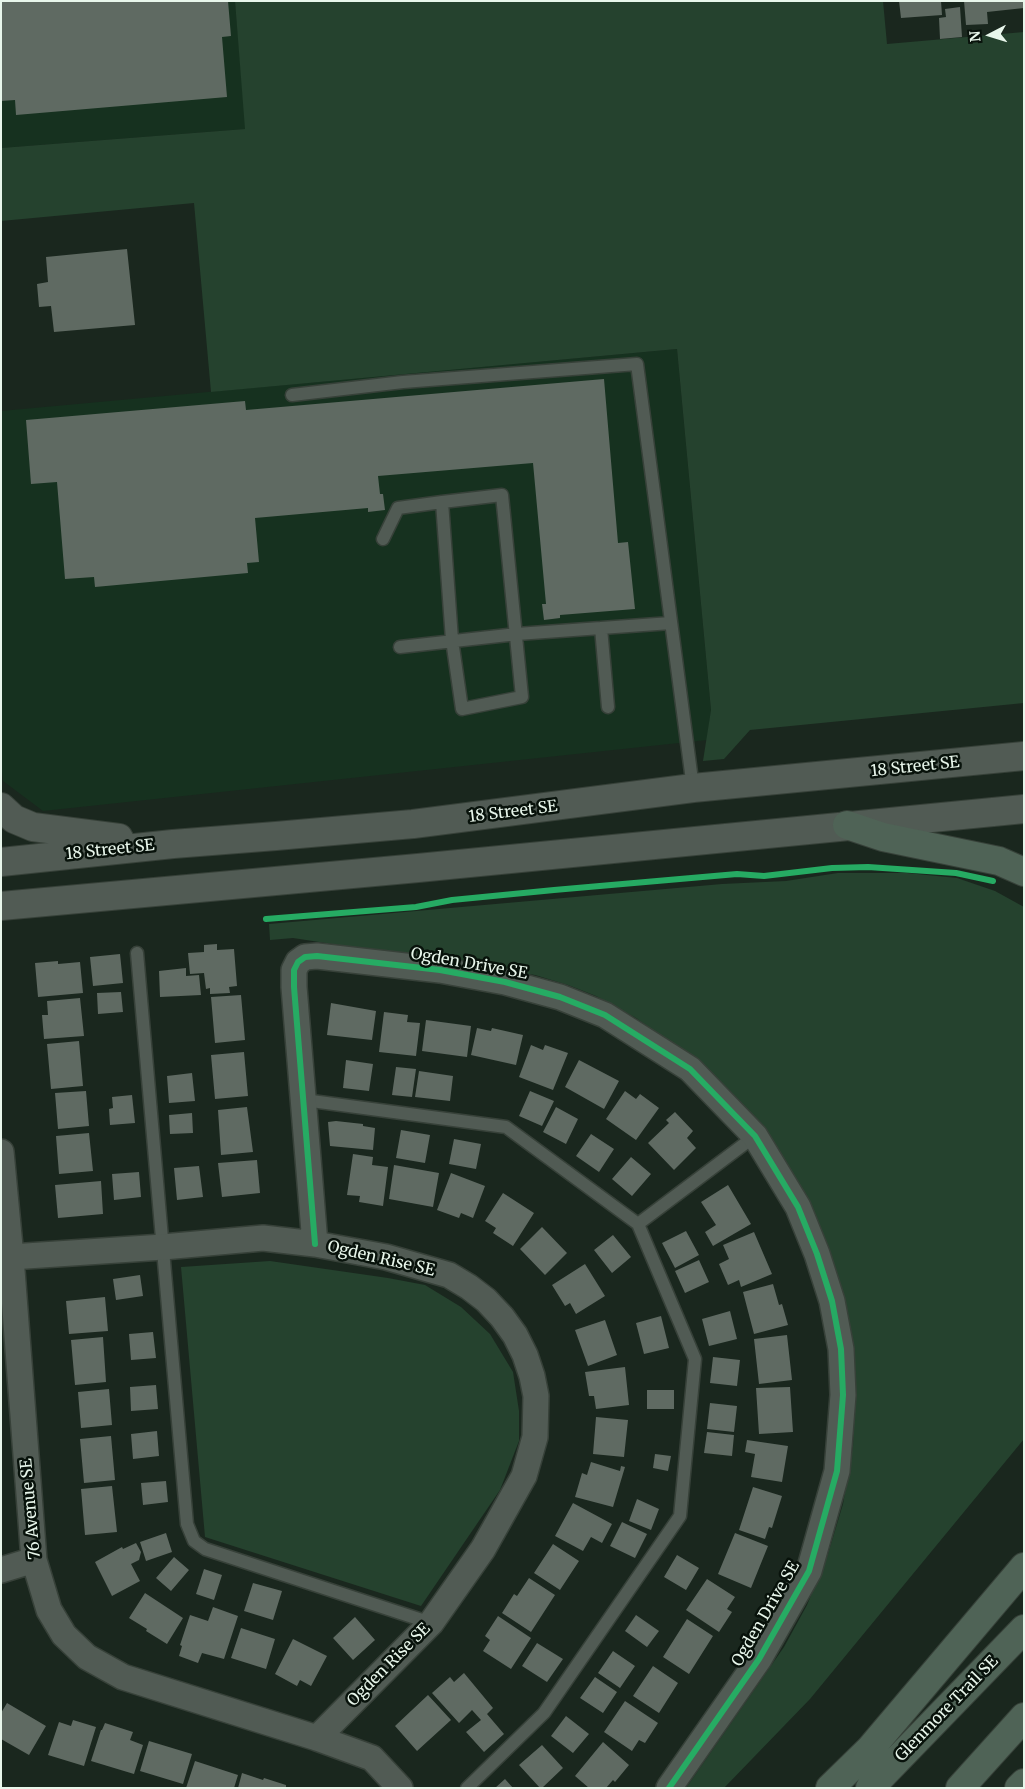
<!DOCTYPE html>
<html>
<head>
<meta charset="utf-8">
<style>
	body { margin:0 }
	#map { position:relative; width:1025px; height:1789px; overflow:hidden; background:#1a271e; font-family:Merriweather,serif }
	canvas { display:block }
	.frame { position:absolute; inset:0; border:2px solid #e8f6eb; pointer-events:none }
	.north { position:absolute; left:965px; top:10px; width:50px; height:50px; -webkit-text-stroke:4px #08120b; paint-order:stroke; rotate:265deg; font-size:14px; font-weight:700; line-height:20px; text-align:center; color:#e8f6eb }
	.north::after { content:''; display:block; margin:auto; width:18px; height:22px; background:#e8f6eb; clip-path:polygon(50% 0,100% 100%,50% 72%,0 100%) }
</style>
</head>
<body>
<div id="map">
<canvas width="1025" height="1789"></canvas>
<div class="frame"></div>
<div class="north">N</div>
</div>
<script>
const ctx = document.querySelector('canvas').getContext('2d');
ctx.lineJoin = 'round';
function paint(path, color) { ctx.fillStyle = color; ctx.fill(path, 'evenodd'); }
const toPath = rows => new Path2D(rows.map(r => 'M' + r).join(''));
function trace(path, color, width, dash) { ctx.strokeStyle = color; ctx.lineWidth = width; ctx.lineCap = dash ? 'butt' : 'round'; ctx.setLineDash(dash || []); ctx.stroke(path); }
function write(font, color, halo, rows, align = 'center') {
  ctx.font = font + ' Merriweather,serif'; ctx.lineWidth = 5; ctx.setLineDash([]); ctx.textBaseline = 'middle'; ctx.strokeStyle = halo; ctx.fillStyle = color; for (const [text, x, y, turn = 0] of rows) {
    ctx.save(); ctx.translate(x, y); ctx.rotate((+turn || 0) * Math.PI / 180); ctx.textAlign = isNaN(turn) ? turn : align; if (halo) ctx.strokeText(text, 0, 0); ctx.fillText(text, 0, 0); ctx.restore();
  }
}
paint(toPath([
	[1,1,235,1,246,129,1,148],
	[677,349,711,710,707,740,43,811,3,781,1,763,1,411]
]), '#16311f');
paint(toPath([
	[235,1,883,1,887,44,1024,32,1024,703,750,730,724,759,703,761,711,710,677,349,211,392,194,203,1,221,1,148,245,129],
	[838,873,907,873,957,878,995,891,1024,907,1024,1439,810,1699,724,1788,686,1788,784,1647,807,1605,828,1554,843,1504,853,1446,855,1384,847,1316,701,1065,636,1018,596,996,568,985,535,975,293,938,270,940,269,924,722,884,786,881],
	[270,1261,388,1278,425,1285,461,1307,490,1334,513,1372,519,1411,519,1441,500,1490,421,1606,205,1537,181,1267]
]), '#25422e');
paint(toPath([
	[1,1,228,1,231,36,222,37,227,97,16,115,15,100,1,101],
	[899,1,941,1,942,15,901,18],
	[964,1,1024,1,1024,8,987,12,988,24,966,25],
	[960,7,962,37,940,39,939,18,946,17,945,9],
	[127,249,135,325,54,332,51,306,39,307,37,284,48,282,46,257],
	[604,379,618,543,628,542,635,609,560,615,560,618,544,620,542,604,546,604,533,463,378,476,380,494,383,494,385,510,368,512,368,508,255,518,259,562,247,563,248,573,95,587,94,577,65,579,57,482,31,484,26,420,245,401,246,410],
	[217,944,217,950,234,949,237,986,229,987,230,993,210,994,210,988,206,989,204,973,190,974,188,953,204,952,204,945],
	[120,954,123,983,93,986,90,957],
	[58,961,58,964,80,962,83,993,38,997,35,963],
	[186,968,186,976,199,975,201,995,160,997,159,971],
	[121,992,123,1012,98,1014,97,993],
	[241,995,245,1040,215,1043,211,997],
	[80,998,84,1036,44,1039,42,1015,48,1015,47,1001],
	[331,1003,376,1011,372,1040,327,1035],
	[384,1012,408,1015,407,1022,420,1023,416,1056,379,1052],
	[426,1020,471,1026,467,1057,422,1051],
	[477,1028,491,1031,492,1028,523,1035,516,1065,471,1055],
	[79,1041,83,1086,51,1089,47,1044],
	[531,1045,543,1050,545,1045,568,1053,553,1090,519,1077],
	[244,1052,248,1096,215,1099,211,1055],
	[346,1060,373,1064,369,1091,343,1088],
	[579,1060,619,1081,604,1109,565,1087],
	[396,1067,416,1069,412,1097,392,1095],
	[419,1071,453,1076,450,1101,415,1097],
	[192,1073,195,1101,169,1103,167,1076],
	[86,1091,89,1126,58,1129,55,1093],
	[530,1091,554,1101,542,1126,519,1116],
	[625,1091,636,1099,640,1094,659,1108,636,1140,606,1119],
	[132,1095,135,1123,110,1125,109,1109,113,1108,112,1097],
	[247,1107,253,1152,221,1155,218,1110],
	[556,1107,578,1119,566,1144,543,1132],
	[675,1112,693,1131,687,1138,696,1148,674,1170,648,1143,669,1123,666,1120],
	[192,1113,193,1133,170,1134,169,1115],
	[336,1121,363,1124,363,1126,375,1128,373,1150,330,1146,328,1122],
	[401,1130,430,1135,425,1163,396,1158],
	[89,1133,93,1171,59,1174,56,1136],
	[591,1134,614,1149,599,1172,576,1156],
	[454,1139,481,1144,476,1169,449,1164],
	[353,1154,373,1157,372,1165,388,1167,383,1206,359,1202,360,1196,347,1195],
	[631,1157,651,1174,632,1196,612,1179],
	[257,1160,260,1193,222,1197,218,1163],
	[394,1165,439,1173,433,1207,389,1199],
	[199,1166,203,1197,177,1200,174,1168],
	[139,1172,141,1197,114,1200,112,1174],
	[451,1173,485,1186,473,1218,461,1213,459,1218,437,1210],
	[101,1181,103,1214,58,1218,55,1185],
	[728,1185,751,1224,713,1246,705,1232,716,1225,701,1202],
	[503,1193,534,1213,513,1246,493,1233,496,1228,485,1221],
	[542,1227,567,1253,545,1275,520,1249],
	[686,1231,699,1255,675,1268,662,1243],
	[754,1232,772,1274,741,1287,739,1280,728,1285,719,1264,729,1259,723,1245],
	[613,1235,631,1257,612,1273,594,1250],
	[699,1260,709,1282,685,1293,675,1271],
	[585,1264,605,1296,576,1314,570,1303,565,1306,552,1285],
	[140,1275,143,1296,116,1300,113,1279],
	[773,1284,779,1305,782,1304,788,1325,754,1334,743,1292],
	[105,1297,108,1331,69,1334,66,1301],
	[730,1311,737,1339,709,1346,702,1319],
	[661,1316,669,1348,644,1354,636,1323],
	[605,1320,617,1355,588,1366,575,1330],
	[153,1332,156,1358,131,1360,129,1334],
	[787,1335,792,1380,759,1384,754,1339],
	[103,1337,106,1382,75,1385,71,1340],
	[713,1357,740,1360,737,1386,710,1383],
	[625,1367,629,1405,596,1409,594,1396,589,1396,585,1372],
	[156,1385,158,1409,131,1411,130,1387],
	[790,1387,793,1432,759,1434,756,1388],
	[109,1389,112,1425,81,1428,78,1392],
	[647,1390,674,1390,674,1409,647,1409],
	[710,1403,737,1406,734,1432,707,1429],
	[596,1417,628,1420,624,1457,593,1454],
	[157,1431,159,1456,133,1459,131,1434],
	[707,1432,734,1435,732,1456,704,1453],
	[111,1436,115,1480,84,1483,80,1439],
	[747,1440,788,1446,782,1482,751,1477,755,1454,745,1452],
	[655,1454,671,1456,668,1471,653,1468],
	[591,1462,620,1471,621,1466,625,1467,613,1507,575,1497,582,1473,587,1475],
	[166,1481,168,1502,143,1505,141,1483],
	[112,1486,117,1532,85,1535,81,1489],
	[753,1487,782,1496,772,1528,769,1527,765,1539,739,1530],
	[637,1499,659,1509,651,1530,629,1521],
	[573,1503,612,1524,602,1543,591,1537,583,1551,555,1536],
	[622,1522,647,1534,635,1558,610,1546],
	[166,1533,172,1552,146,1561,140,1542],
	[735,1533,768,1546,751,1588,718,1574],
	[136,1543,141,1552,139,1560,131,1564,140,1581,112,1596,95,1562,122,1547,123,1549],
	[553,1544,579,1561,560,1590,534,1573],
	[677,1555,699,1568,686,1590,664,1577],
	[174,1557,189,1570,171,1591,156,1578],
	[204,1569,222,1575,214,1600,196,1594],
	[529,1578,555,1595,531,1632,502,1613,514,1594,517,1596],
	[707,1579,735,1597,727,1609,732,1612,719,1632,686,1610],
	[253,1583,282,1591,273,1620,244,1611],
	[145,1593,183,1618,167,1644,146,1631,147,1629,129,1618],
	[213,1607,238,1616,224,1659,202,1653,198,1663,179,1656,182,1646,180,1645,190,1615,208,1621],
	[636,1615,659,1631,647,1647,625,1631],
	[498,1616,531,1638,511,1669,483,1651,490,1640,485,1636],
	[355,1617,375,1640,353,1660,333,1638],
	[687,1619,713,1636,689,1674,663,1657],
	[241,1628,275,1639,266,1669,231,1658],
	[293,1639,327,1656,311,1686,300,1680,297,1686,275,1674],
	[537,1643,563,1659,547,1682,522,1666],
	[613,1651,635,1666,620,1688,598,1673],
	[653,1666,678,1683,659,1713,633,1696],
	[464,1673,493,1708,487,1714,504,1734,484,1752,466,1732,481,1720,472,1710,459,1723,432,1693,450,1677,454,1682],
	[595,1677,617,1692,603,1713,580,1698],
	[428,1695,451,1720,417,1751,395,1726],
	[625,1701,658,1723,645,1743,639,1740,632,1751,604,1732],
	[7,1703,46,1726,29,1755,1,1739,1,1713],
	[566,1716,589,1734,573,1753,551,1736],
	[73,1720,96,1727,84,1766,48,1755,59,1722,71,1726],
	[105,1723,133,1732,130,1740,143,1745,134,1774,91,1761,101,1730,102,1730],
	[149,1741,192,1754,183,1784,140,1771],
	[603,1742,629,1765,615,1782,613,1780,606,1788,589,1788,575,1776],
	[542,1745,563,1768,542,1788,540,1788,519,1765],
	[195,1761,238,1775,234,1788,186,1788],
	[242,1773,263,1780,264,1778,286,1785,286,1788,238,1788],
	[505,1779,513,1788,495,1788]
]), '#5f6a62');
const service = toPath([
	[292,395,403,382,637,364,693,788],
	[383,539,398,508,442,502,452,640,462,709,522,697,502,495,442,502],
	[601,628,608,707],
	[400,647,517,634,671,623],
	[137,953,187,1524,194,1541,205,1549,431,1623],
	[304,1100,506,1127,638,1224,695,1359,680,1516,544,1713,467,1788],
	[638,1224,755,1136]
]);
const minor = toPath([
	[1,1152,11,1257,34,1560,49,1610,64,1635,87,1657,123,1677,317,1738,372,1758,400,1788],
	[315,1244,294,987,294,970,298,962,305,957,317,956,440,970,505,982,560,997,605,1015,690,1069,755,1136,798,1207,817,1254,832,1301,841,1349,843,1395,837,1471,809,1571,759,1659,669,1788],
	[11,1257,163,1247,263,1238,315,1244,386,1257,449,1275,469,1287,486,1300,502,1317,515,1335,525,1355,532,1376,536,1396,535,1437,524,1476,483,1549,431,1623,317,1738],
	[1,1570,34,1560]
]);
const tertiary = toPath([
	[1,807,14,819,33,827,119,838],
	[1,862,173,844,276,836,413,824,693,788,1024,756],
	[1,906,418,868,1024,809]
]);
const motorway = toPath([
	[847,825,883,837,999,861,1024,872],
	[830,1788,870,1749,1024,1567],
	[870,1788,1024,1629],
	[960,1788,1024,1717],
	[1019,1788,1024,1783]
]);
trace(service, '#374139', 15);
trace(minor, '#374139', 28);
trace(tertiary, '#374139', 30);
trace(motorway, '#374139', 30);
trace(service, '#515b54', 12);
trace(minor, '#515b54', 25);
trace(tertiary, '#515b54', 28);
trace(motorway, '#4f6356', 28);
trace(toPath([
	[266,919,416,907,452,900,554,890,737,874,764,876,832,868,868,867,956,873,993,881],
	[315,1244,294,987,294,970,298,962,305,957,317,956,440,970,505,982,560,997,605,1015,690,1069,755,1136,798,1207,817,1254,832,1301,841,1349,843,1395,837,1471,809,1571,759,1659,669,1788]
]), '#26ab63', 6);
write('16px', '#e8f6eb', '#08120b', [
	["18 Street SE",915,767,-6],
	["18 Street SE",513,812,-7],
	["18 Street SE",110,850,-6],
	["Ogden Drive SE",469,964,10],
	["Ogden Rise SE",381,1259,13],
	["76 Avenue SE",31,1509,-95],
	["Ogden Drive SE",766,1614,-60],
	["Ogden Rise SE",389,1665,-45],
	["Glenmore Trail SE",947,1709,-46]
]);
</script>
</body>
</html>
